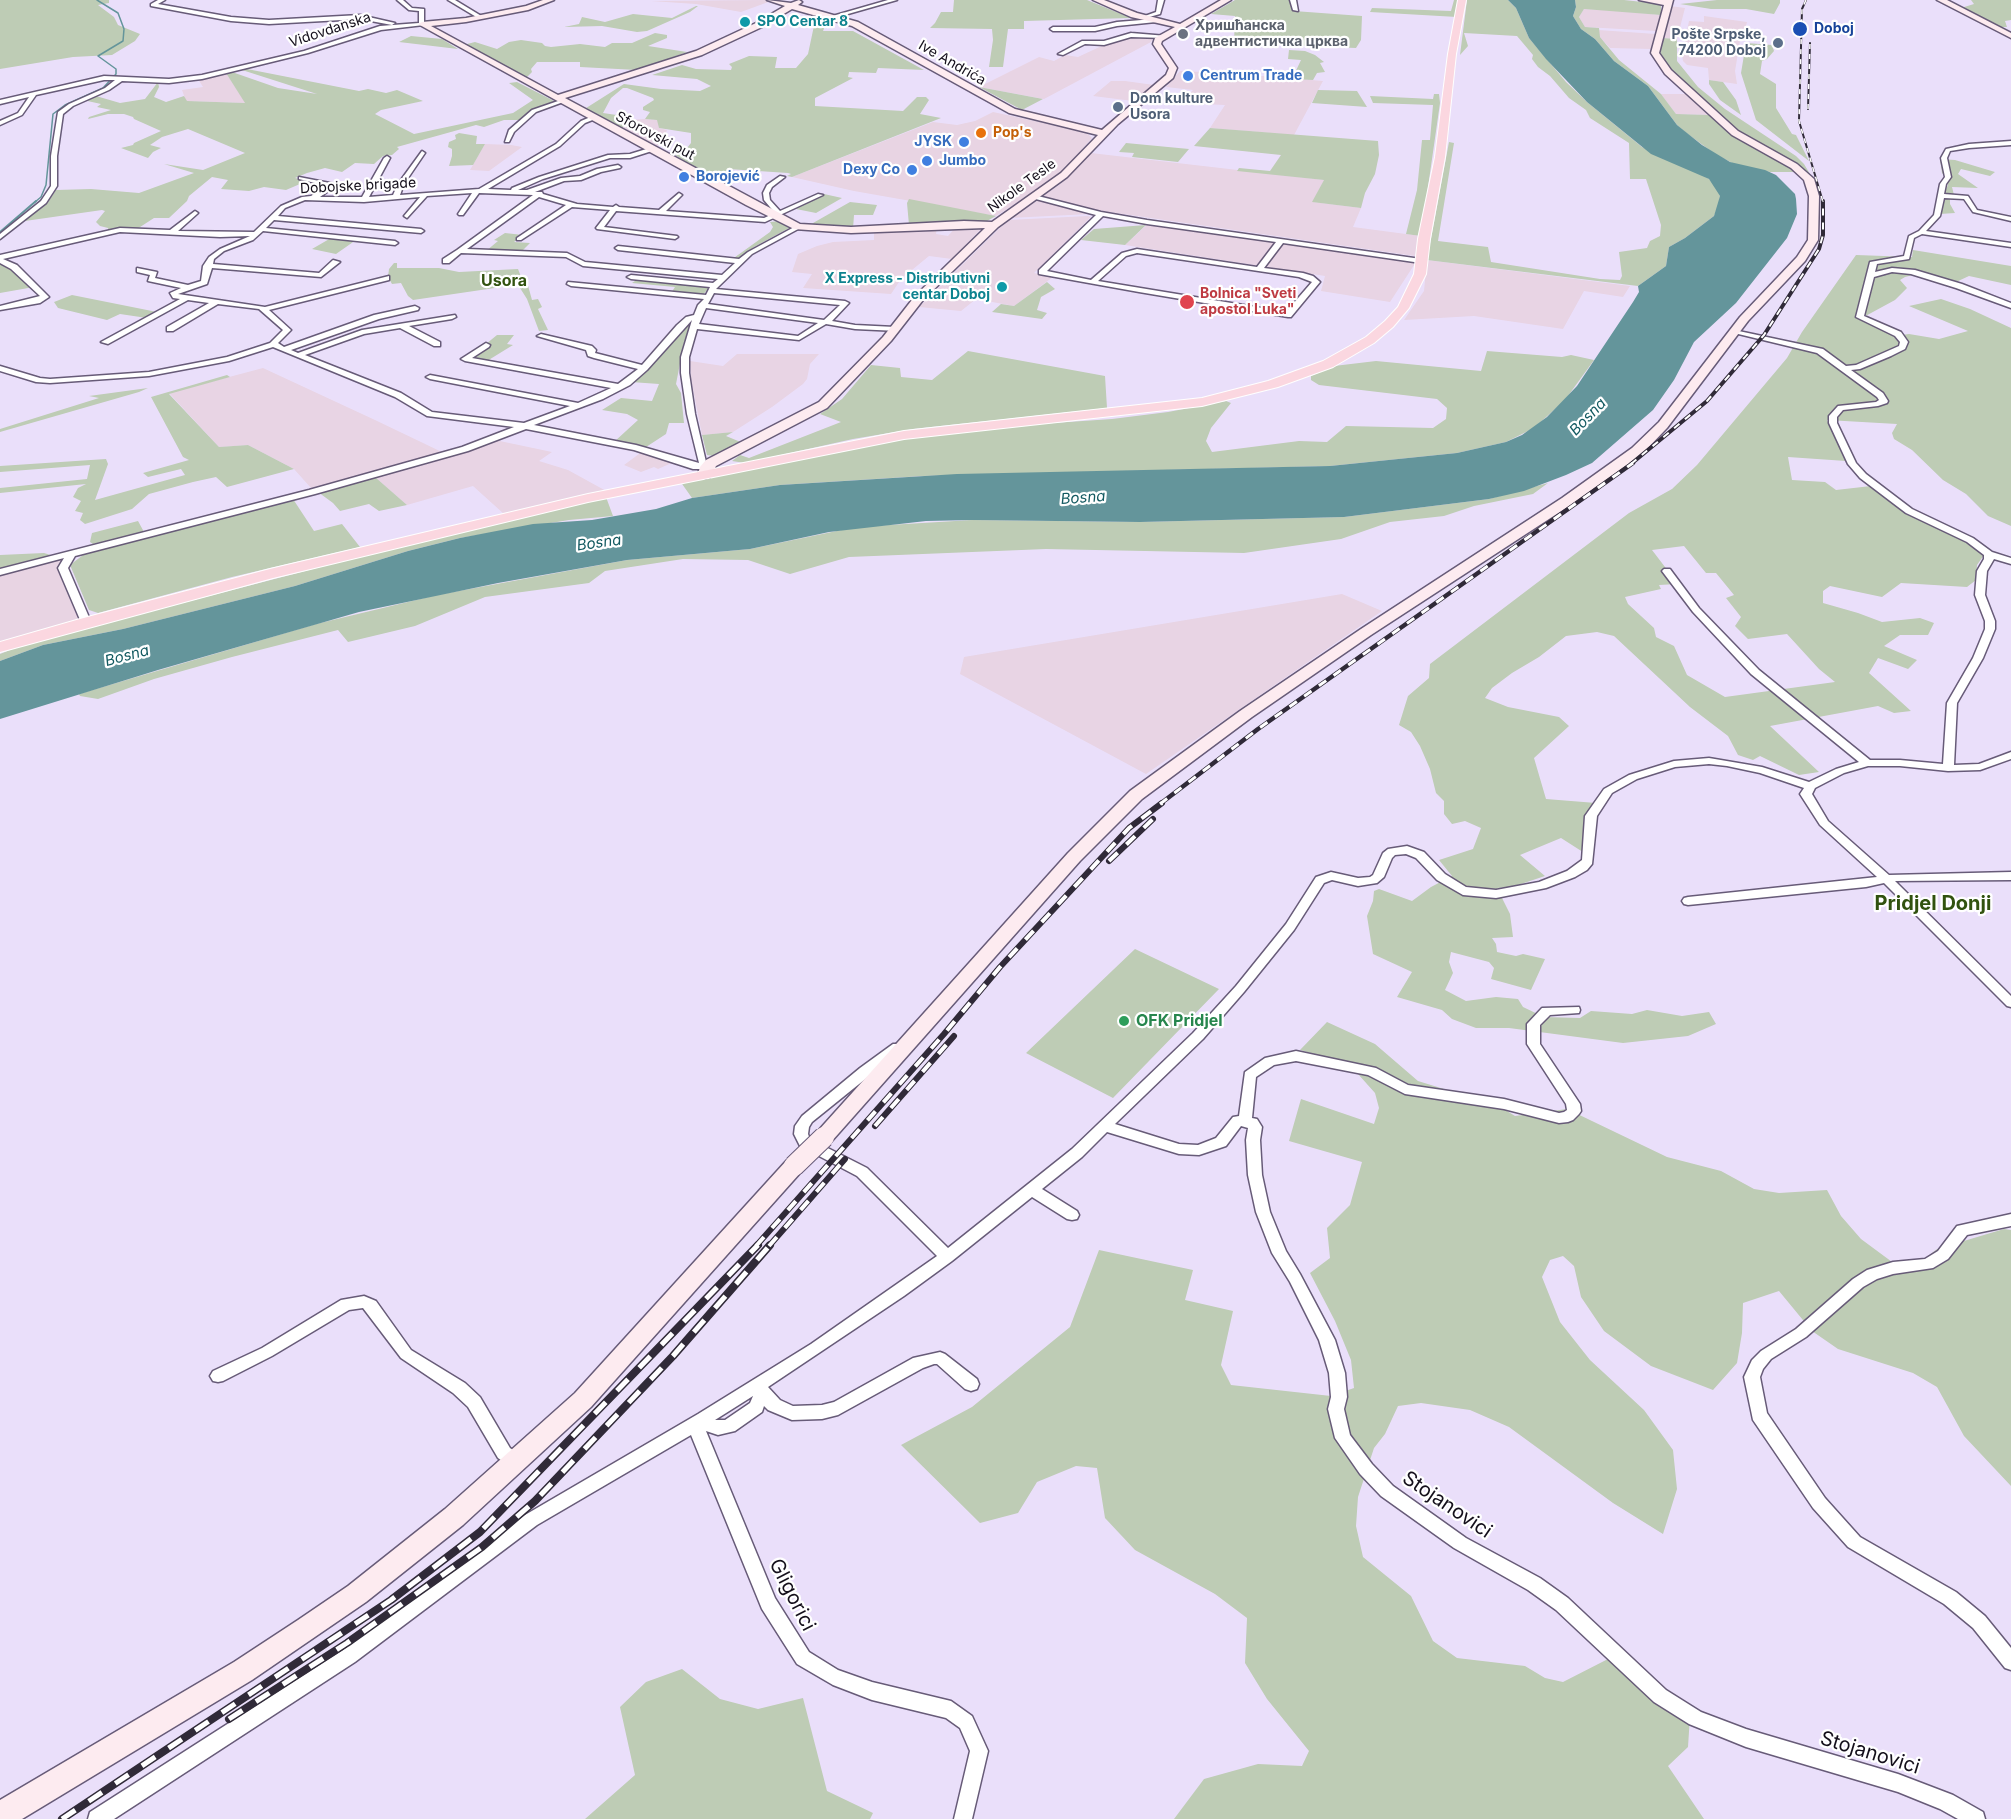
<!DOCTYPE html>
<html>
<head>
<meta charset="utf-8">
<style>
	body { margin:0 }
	canvas { display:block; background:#eadffa }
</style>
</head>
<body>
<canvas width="2011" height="1819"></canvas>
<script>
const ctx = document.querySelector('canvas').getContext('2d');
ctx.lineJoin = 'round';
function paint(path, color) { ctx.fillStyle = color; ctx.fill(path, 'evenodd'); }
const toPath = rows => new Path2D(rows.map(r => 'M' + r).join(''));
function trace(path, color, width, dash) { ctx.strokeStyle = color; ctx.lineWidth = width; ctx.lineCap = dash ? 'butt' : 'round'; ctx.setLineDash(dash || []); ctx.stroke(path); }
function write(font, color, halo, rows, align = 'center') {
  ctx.font = font + ' Inter,sans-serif'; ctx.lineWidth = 4.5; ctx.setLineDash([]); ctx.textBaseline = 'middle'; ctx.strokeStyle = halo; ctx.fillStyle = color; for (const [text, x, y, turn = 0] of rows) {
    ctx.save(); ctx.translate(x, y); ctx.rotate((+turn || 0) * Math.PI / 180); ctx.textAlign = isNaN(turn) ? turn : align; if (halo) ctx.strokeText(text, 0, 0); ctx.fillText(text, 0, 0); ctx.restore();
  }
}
paint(toPath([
	[651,1,767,0,771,1,741,12,696,4],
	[993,112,1086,132,1092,138,1067,167,1042,187,996,216,854,191,792,177,933,122,957,125,975,121],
	[643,451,674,462,658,469,654,467,641,472,624,465],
	[64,557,58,571,79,621,0,644,0,574]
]), '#e8d4e3');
paint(toPath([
	[1670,6,1685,8,1677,39,1662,38],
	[1584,9,1607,10,1661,15,1656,31,1585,27,1579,17],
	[1704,16,1747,22,1745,29,1742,29,1735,71,1737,84,1709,80,1708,68,1687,65,1683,61,1682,55,1689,21,1704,22],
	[1598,30,1656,34,1652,49,1610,48,1600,37],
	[1155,35,1151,42,1044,99,979,87,1039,57,1054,61,1065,55,1078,57,1123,36],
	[1180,71,1225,73,1323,81,1294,135,1210,128,1225,105,1181,103,1193,90,1166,87],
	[226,73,246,103,186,101,182,90,203,87,198,79],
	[1111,81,1125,81,1154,85,1133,101,1093,96],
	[1661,94,1686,94,1709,115,1676,114],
	[645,119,658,120,659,128,667,130,665,135,668,141,655,147,621,130,629,120],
	[485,144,511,145,522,147,489,171,470,170],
	[1091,153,1324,180,1313,202,1361,208,1353,227,1421,236,1415,256,1102,211,1041,197,1059,185],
	[1038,200,1090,213,1090,214,1009,218],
	[1088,216,1091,217,1034,273,1053,277,1014,306,976,299,961,311,919,307,1008,220],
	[1149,223,1416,262,1390,302,1321,291,1325,276,1125,245],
	[957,226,984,226,952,259,929,256,901,279,891,294,803,288,812,274,792,272,798,254,817,246,833,242,874,240,874,231,937,227,936,234,948,236],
	[1427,260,1630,286,1623,297,1584,291,1563,329,1474,316,1404,320,1424,291],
	[737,354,819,354,810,364,807,379,803,384,772,407,733,432,702,435,691,379,690,361,723,366],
	[263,368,375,420,446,454,311,488,294,469,248,445,219,447,169,393],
	[495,440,552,452,539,461,568,470,608,492,504,514,473,486,407,505,375,477,430,463],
	[1342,594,1382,611,1146,774,960,674,964,657]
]), '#e8d4e4');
paint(toPath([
	[0,0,109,0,109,3,98,5,114,17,118,25,140,34,135,41,112,55,73,57,0,69],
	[954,0,1087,0,1131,18,1024,21,1024,29,1008,29,1003,67,989,67,993,40,992,29,930,28,935,23,941,12,953,12],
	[1235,0,1289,0,1294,11,1362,16,1361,40,1356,48,1234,43,1235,16,1211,14],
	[1454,0,1459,0,1457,17,1370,12,1372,8,1451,11],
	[1467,0,1508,0,1516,8,1529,38,1566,82,1587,102,1642,147,1700,174,1709,179,1718,189,1720,196,1719,204,1714,216,1685,238,1669,247,1666,266,1638,286,1427,260,1449,142,1454,143,1438,241,1488,247,1491,262,1600,279,1620,280,1622,276,1619,252,1647,248,1650,241,1660,236,1661,225,1646,179,1630,179,1629,143,1590,118,1586,110,1569,98,1550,76,1538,67,1532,59,1533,55,1517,36,1464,33,1468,46,1460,55],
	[1575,0,1624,0,1661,4,1661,15,1584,9,1579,17,1585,27,1599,28,1600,37,1619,60,1661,94,1676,114,1709,115,1735,137,1783,162,1796,172,1770,172,1736,165,1715,154,1685,132,1677,125,1648,86,1614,61,1595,39,1581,29,1573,16,1576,7],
	[1717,0,1780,0,1780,3,1774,14,1746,9,1711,9,1680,4],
	[1971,0,2011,0,2011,20,2005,21,2007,27,2001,27,1961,8,1974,4],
	[696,6,698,6,690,12,647,31,637,32,602,26,564,27,579,24,582,17,605,22,633,14,672,18],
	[815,21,826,24,823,31,853,31,924,70,878,68,876,73,849,72,848,77,853,78,815,98,815,106,903,111,917,97,926,97,929,100,920,114,941,118,792,177,787,176,791,174,788,173,728,169,717,182,675,155,683,153,691,143,691,133,659,128,657,120,645,119,650,112,643,110,643,107,654,100,653,98,627,88,623,88,611,98,603,113,630,117,621,130,583,110,624,84,661,89,700,91,711,86,697,79,652,75,682,65,696,69,731,70,732,67,729,64,749,56,777,57,775,68,796,68,808,54],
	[655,33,667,35,667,38,648,46,687,52,637,70,580,67,580,62,537,62,531,69,532,72,525,79,463,45,475,42,497,49,509,42,521,40,542,43,545,46,551,47,580,44,605,47,612,43,632,43],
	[411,36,442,39,458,49,399,42],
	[1662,38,1677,39,1677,61,1698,87,1725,109,1796,156,1804,164,1810,174,1795,162,1745,137,1734,129,1671,70,1660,55],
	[1746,43,1772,45,1774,51,1767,59,1762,61,1760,74,1776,84,1776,108,1792,134,1796,135,1809,161,1756,120,1741,73],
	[1289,50,1305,51,1315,55,1324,62,1320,63,1325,72,1317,73,1313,80,1292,79,1301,60,1288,59],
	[247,69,359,91,368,89,386,93,397,90,423,101,381,110,375,114,414,134,513,113,533,100,509,83,517,82,556,102,534,109,522,120,504,120,484,127,476,125,397,147,399,149,392,155,383,156,374,164,355,163,342,172,325,168,307,173,295,178,307,181,286,190,264,187,249,191,221,189,228,180,212,177,189,196,187,201,169,218,154,218,137,229,108,230,108,228,100,226,96,222,105,211,102,210,25,221,48,202,56,190,91,189,139,193,194,173,164,164,203,170,245,153,188,129,162,137,150,145,161,148,153,152,148,158,121,148,133,145,134,143,161,131,134,119,133,117,124,114,108,114,88,119,89,117,111,110,97,107,101,104,83,100,96,96,120,103,145,99,158,82,159,87,154,97,166,102,184,96,187,101,245,103,226,73,232,72,278,88,317,94,242,70],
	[1709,80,1723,82,1736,100,1741,115,1720,100,1709,84],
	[979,87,1043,99,1022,110],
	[1318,90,1357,91,1367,107,1312,103],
	[1434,94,1439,94,1440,103,1421,236,1406,234,1417,190,1422,140,1430,140,1433,105,1373,103,1370,96,1433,99],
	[1210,128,1378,141,1379,155,1375,174,1365,193,1361,208,1312,202,1324,180,1237,171,1239,168,1270,171,1281,155,1194,146],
	[459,133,477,136,476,144,485,144,473,165,449,166,452,156,452,149,448,147,449,142,456,139,455,135],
	[1126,143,1189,149,1178,162,1132,157,1134,153,1119,152],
	[1940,159,1955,160,1995,172,1990,176,1961,169,1958,174,1978,188,1952,187,1954,195,1950,198,1950,204,1955,213,1940,214,1942,199,1946,194,1945,191,1948,185,1944,180,1945,176,1942,173],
	[824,194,842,198,816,213,796,209],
	[909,199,996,216,987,221,909,225,907,203],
	[850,202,877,205,873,215,854,215,853,229,806,227],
	[780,221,791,227,754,247,738,259,731,260,770,232,773,227,770,222],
	[1146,225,1125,245,1081,240,1094,229],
	[505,233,523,235,514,242,530,243,521,252,486,251,498,241,494,240],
	[331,238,356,240,336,254,312,249],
	[1913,250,2011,266,2011,285,1969,276,1956,282,1913,275,1905,277,1900,280,1907,288,1895,300,1860,319,1895,336,1909,334,1939,339,1968,331,1909,306,1941,299,1970,309,2011,328,2011,526,1988,516,1966,494,1943,480,1912,450,1894,439,1892,433,1897,424,1827,420,1846,461,1788,457,1792,480,1825,482,1836,490,1871,486,1974,545,1984,555,1977,565,1976,580,1967,587,1901,583,1882,597,1830,586,1823,591,1823,603,1858,613,1882,622,1920,618,1934,623,1928,635,1900,635,1884,646,1917,660,1908,669,1878,658,1869,673,1911,711,1894,713,1878,706,1770,726,1819,772,1799,775,1760,756,1753,760,1738,755,1728,736,1690,707,1614,636,1597,632,1566,636,1539,657,1512,673,1492,688,1485,698,1508,707,1559,717,1569,726,1534,758,1546,799,1596,803,1586,854,1561,838,1520,855,1545,876,1512,887,1497,888,1510,914,1513,937,1492,938,1496,944,1497,952,1516,956,1523,954,1545,959,1531,990,1491,979,1494,968,1489,962,1451,952,1449,962,1453,973,1445,990,1466,1001,1496,997,1518,999,1523,1007,1544,1017,1580,1018,1591,1011,1632,1014,1647,1010,1682,1016,1709,1012,1716,1024,1688,1036,1623,1043,1509,1028,1476,1028,1452,1019,1442,1010,1397,997,1412,972,1373,954,1367,916,1373,901,1374,891,1379,889,1412,901,1431,887,1452,876,1439,860,1473,849,1481,828,1465,821,1452,824,1444,814,1444,801,1436,793,1430,769,1420,746,1411,732,1399,725,1408,696,1429,678,1430,664,1629,513,1672,489,1697,465,1787,358,1802,332,1856,255,1912,257],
	[1684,546,1706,573,1716,573,1734,595,1726,598,1741,617,1735,626,1748,639,1787,634,1819,669,1835,682,1725,697,1687,675,1674,646,1656,637,1654,628,1628,604,1625,597,1661,589,1659,585,1678,584,1652,550],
	[0,263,14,270,34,287,0,293],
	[394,263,397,263,397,268,439,268,459,272,518,269,523,282,527,282,532,300,538,299,542,307,538,309,548,330,539,331,527,299,520,288,515,285,413,300,408,296,401,283,392,284,388,277,389,269],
	[638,279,710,286,703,295,671,293,675,287,632,283],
	[1047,282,1055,289,1041,297,1037,310,1047,313,1042,319,992,312,1001,304,1014,306],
	[72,295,157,312,147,318,120,314,107,320,58,308,54,302],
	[690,321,693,321,684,343,676,384,681,393,684,423,669,423,666,434,643,449,614,442,638,420,627,414,602,410,621,398,652,401,659,384,631,382,646,372],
	[497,335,514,335,507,344,513,345,487,361,471,357,491,345,486,344],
	[968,351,1105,376,1107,408,913,429,853,439,745,463,732,461,740,455,749,458,841,422,820,414,842,399,871,365,900,368,901,377,932,380],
	[1487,351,1562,357,1571,355,1594,360,1565,400,1534,428,1506,442,1457,453,1330,466,923,476,780,485,692,498,680,481,920,436,1024,425,1112,419,1168,412,1226,401,1231,403,1211,428,1206,441,1212,452,1299,441,1327,442,1346,426,1433,428,1446,419,1447,408,1437,399,1319,385,1311,380,1311,376,1334,366,1376,361,1481,371],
	[227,375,230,377,169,394,219,447,248,445,294,469,227,487,216,477,193,482,149,494,132,509,85,524,80,520,83,513,75,511,81,501,73,497,78,488,86,484,0,493,0,488,87,479,90,465,0,472,0,466,106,459,108,464,95,500,185,475,181,469,148,477,143,473,189,460,183,457,151,397],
	[148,388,139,392,0,432,0,429,99,398,89,396],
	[733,432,726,436,743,443,714,456,707,455,702,435],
	[375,477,407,505,379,511,369,504,340,511,333,503,318,492],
	[1548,483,1533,494,1474,506,1444,516,1390,522,1341,539,1244,553,1046,549,849,557,790,574,748,560,683,559,605,571,589,583,485,597,415,626,348,642,338,630,232,657,154,679,98,699,80,696,79,694,316,624,437,595,627,560,750,549,856,527,972,520,1140,522,1344,517,1489,499],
	[606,497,613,516,569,520,460,538,408,551,295,586,123,629,43,645,0,661,0,654,25,644,382,551],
	[293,499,314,531,342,524,360,547,232,577,98,613,89,610,70,565,87,552],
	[138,521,144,532,93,544,90,542,92,533],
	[44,553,54,556,0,570,0,555],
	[1135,949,1219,989,1113,1098,1026,1053],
	[1327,1022,1375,1044,1418,1081,1499,1106,1515,1116,1567,1109,1667,1157,1721,1171,1754,1189,1779,1193,1827,1190,1841,1216,1861,1239,1907,1273,1937,1249,2004,1229,2011,1230,2011,1486,1964,1436,1937,1387,1913,1373,1838,1349,1812,1331,1779,1291,1743,1303,1742,1333,1737,1363,1713,1390,1651,1366,1604,1331,1581,1297,1574,1266,1563,1256,1550,1260,1542,1277,1560,1322,1590,1360,1644,1410,1673,1450,1677,1489,1663,1534,1613,1503,1509,1427,1470,1410,1421,1403,1398,1406,1385,1434,1374,1448,1358,1497,1356,1526,1363,1557,1411,1596,1433,1641,1457,1658,1525,1666,1545,1678,1563,1682,1608,1659,1690,1716,1688,1747,1668,1766,1704,1819,1174,1819,1204,1779,1258,1764,1302,1766,1309,1751,1267,1699,1245,1663,1247,1618,1215,1594,1135,1550,1105,1518,1097,1468,1076,1466,1037,1482,1018,1513,980,1523,901,1445,972,1407,1070,1327,1099,1250,1193,1270,1185,1300,1233,1311,1221,1365,1231,1385,1331,1396,1354,1388,1351,1360,1335,1321,1310,1273,1330,1258,1327,1228,1350,1205,1362,1162,1289,1141,1301,1099,1374,1124,1379,1108,1375,1093,1358,1074,1336,1060,1300,1050],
	[682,1669,720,1699,758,1709,803,1698,827,1791,873,1813,870,1819,585,1819,635,1775,620,1707,646,1682]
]), '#beccb5');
paint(toPath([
	[1508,0,1575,0,1576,7,1573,16,1581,29,1595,39,1614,61,1648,86,1677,125,1702,145,1730,162,1765,170,1776,175,1795,194,1796,199,1797,214,1787,238,1736,303,1694,342,1674,380,1653,410,1592,463,1566,475,1524,491,1489,499,1344,517,1140,522,972,520,926,521,829,532,750,549,627,560,498,583,359,612,158,670,0,719,0,661,43,645,123,629,295,586,408,551,460,538,533,524,592,520,656,509,692,498,780,485,957,474,1330,466,1457,453,1506,442,1522,435,1547,417,1577,386,1633,302,1639,292,1638,286,1666,266,1669,247,1685,238,1714,216,1720,196,1709,179,1651,154,1587,102,1546,59,1529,38,1516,8]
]), '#64959b');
trace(toPath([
	[35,202,41,197,46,185,53,114,65,105,103,88,116,74,116,69,98,56,123,41,124,29,118,13,97,0]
]), '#64959b', 1.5);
trace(toPath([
	[0,232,36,201]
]), '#64959b', 2);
const street = toPath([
	[158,0,165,0,158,4,231,17,269,20,360,15,395,23,392,25,360,19,269,24,231,21,151,6,151,4,158,0],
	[397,0,403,0,412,8,424,9,424,25,381,30,308,53,202,79,169,83,122,81,109,90,73,106,63,114,57,156,57,186,46,203,0,239,0,234,41,201,51,186,51,156,58,112,69,104,105,88,115,80,104,80,36,95,22,115,0,125,0,121,18,113,29,97,0,104,0,100,104,76,169,79,202,75,304,51,380,26,419,23,419,11,409,10,397,0],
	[448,0,455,0,483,17,478,18,448,0],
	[888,0,897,0,834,18,829,17,888,0],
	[1158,0,1164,0,1160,14,1142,19,1142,17,1156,12,1158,0],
	[1290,0,1296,0,1298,11,1293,10,1290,0],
	[1154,19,1156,22,1117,26,1095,31,1053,31,1050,29,1053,27,1095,27,1117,22,1154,19],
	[1131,33,1167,36,1164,38,1131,37,1104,45,1085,44,1063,55,1058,54,1082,41,1104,41,1131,33],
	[561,100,566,101,536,112,514,132,509,142,505,142,509,130,532,110,561,100],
	[593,116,595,119,585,123,560,146,488,189,511,190,512,188,539,177,608,155,630,154,653,147,655,148,655,150,630,158,610,158,543,179,518,190,527,190,561,178,580,176,597,169,618,165,621,167,620,168,601,172,581,180,564,181,535,192,542,192,543,194,577,204,613,207,616,205,619,207,659,210,679,193,682,195,666,211,764,218,775,213,764,200,763,193,767,185,780,176,785,177,772,187,769,193,770,200,780,211,818,194,823,195,765,222,616,211,604,227,677,236,678,237,675,239,597,229,596,228,610,210,572,207,521,240,517,240,517,238,566,205,539,197,467,249,567,253,585,262,722,275,735,263,618,250,615,248,618,246,739,259,748,252,798,225,801,227,800,228,752,254,716,289,845,301,849,303,832,321,855,325,895,327,898,327,898,331,855,329,826,324,799,340,697,329,689,357,689,373,695,414,706,462,710,467,709,469,693,469,634,450,526,429,468,451,315,494,75,556,68,568,91,622,89,624,86,625,81,622,58,568,64,558,0,575,0,569,309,490,462,447,514,427,427,416,395,397,273,347,229,361,149,376,50,383,36,382,0,371,0,366,40,378,50,379,149,372,227,357,270,343,283,330,259,309,218,304,173,331,167,331,167,327,209,303,188,300,108,344,101,342,180,299,173,298,170,293,181,288,148,281,150,275,137,272,137,268,157,272,155,278,188,285,201,281,203,266,209,257,220,249,250,236,220,237,120,232,3,259,17,265,49,297,40,303,0,310,0,306,40,296,11,269,0,263,0,255,120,228,170,230,195,211,198,213,197,214,178,231,254,232,281,206,302,197,311,196,327,186,299,179,299,177,335,184,335,186,320,197,362,197,384,158,387,156,390,158,369,197,393,195,398,184,422,151,425,153,404,184,400,195,479,189,556,144,581,121,593,116],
	[472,193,458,214,459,215,463,215,479,193,533,195,457,250,443,259,443,263,449,263,461,253,566,257,583,266,718,279,713,283,631,275,627,277,631,279,710,287,706,295,568,282,567,284,571,286,704,299,698,305,694,315,686,317,677,325,642,365,595,353,596,350,592,346,541,334,537,336,586,350,588,356,594,358,638,369,618,384,472,358,489,347,490,345,486,343,461,359,465,361,611,388,578,403,430,375,426,377,430,379,570,406,524,423,432,412,401,393,305,355,364,334,400,328,434,346,440,346,440,342,409,326,452,319,456,317,455,315,362,330,298,353,291,350,379,319,418,310,419,308,415,306,374,315,284,347,278,343,291,330,269,310,389,280,389,276,265,307,178,294,207,284,212,268,321,277,340,262,333,260,319,273,213,264,214,259,224,251,253,240,263,231,395,245,398,243,395,241,266,228,274,220,421,233,424,231,421,229,278,216,285,208,305,200,364,202,420,197,404,216,407,218,427,196,472,193],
	[714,293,840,305,824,320,708,304,714,293],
	[706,308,818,323,798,336,699,324,706,308],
	[692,320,681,357,681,373,687,414,699,463,636,445,534,425,603,399,630,385,647,370,692,320],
	[2011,141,2011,145,1969,148,1950,151,1947,158,1951,177,1946,184,1944,194,1968,196,1977,210,2011,217,2011,221,1973,212,1964,199,1944,198,1940,216,1926,231,2011,243,2011,247,1922,234,1914,238,1909,259,1877,264,1875,272,1892,268,1915,270,1962,284,2011,303,2011,308,1956,288,1911,274,1892,272,1874,277,1864,316,1901,332,1908,342,1905,349,1891,356,1860,369,1851,370,1883,393,1888,401,1887,403,1878,406,1843,410,1837,417,1837,423,1856,463,1866,474,1912,509,1973,538,1992,552,2011,558,2011,564,1994,559,1987,571,1985,595,1995,621,1995,629,1983,658,1957,703,1954,765,1979,764,2011,752,2011,759,1980,770,1948,771,1900,766,1868,766,1844,773,1815,788,1812,794,1828,821,1889,875,2011,872,2011,880,1895,881,2011,996,2011,1007,2007,1006,1884,883,1866,887,1688,905,1684,904,1682,901,1684,898,1688,897,1877,877,1820,825,1800,794,1804,788,1760,773,1727,766,1709,764,1675,767,1637,779,1612,793,1597,816,1592,864,1587,870,1575,877,1546,888,1496,898,1463,895,1437,880,1416,858,1406,854,1395,855,1392,858,1384,877,1377,883,1358,886,1332,880,1324,883,1294,930,1244,992,1203,1039,1115,1124,1179,1144,1198,1145,1216,1138,1233,1117,1239,1116,1245,1072,1265,1058,1296,1051,1376,1068,1408,1085,1504,1099,1559,1113,1564,1112,1567,1110,1566,1104,1527,1044,1527,1024,1542,1008,1579,1007,1580,1010,1579,1013,1550,1015,1540,1025,1540,1044,1580,1104,1581,1111,1579,1114,1573,1120,1568,1122,1559,1123,1504,1109,1405,1094,1368,1075,1296,1061,1274,1065,1256,1077,1252,1118,1257,1119,1262,1127,1260,1140,1262,1175,1270,1212,1286,1251,1300,1274,1335,1340,1345,1373,1347,1397,1344,1409,1350,1435,1372,1464,1393,1486,1466,1538,1540,1578,1568,1598,1666,1690,1701,1712,1746,1729,1898,1774,1953,1795,1983,1812,1985,1819,1958,1819,1940,1809,1898,1792,1746,1747,1689,1724,1654,1702,1556,1610,1528,1590,1454,1548,1381,1496,1360,1474,1335,1438,1328,1409,1331,1397,1329,1373,1319,1340,1290,1282,1272,1253,1256,1212,1248,1175,1246,1140,1248,1128,1241,1126,1226,1146,1199,1155,1179,1154,1107,1132,1082,1157,1042,1189,1077,1211,1079,1215,1077,1219,1072,1220,1067,1219,1032,1197,952,1261,904,1296,768,1387,780,1400,793,1406,822,1405,834,1402,913,1358,940,1352,945,1354,977,1379,979,1384,977,1389,971,1391,965,1389,937,1364,934,1364,923,1368,838,1415,822,1419,792,1420,768,1410,764,1406,762,1412,735,1431,718,1435,706,1431,775,1598,809,1652,838,1670,872,1682,951,1701,972,1716,988,1751,972,1819,954,1819,970,1751,960,1728,946,1718,872,1700,833,1685,797,1664,762,1609,691,1435,537,1525,355,1662,114,1819,88,1819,90,1812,343,1650,525,1515,698,1414,811,1344,937,1256,857,1176,800,1146,794,1134,795,1126,802,1116,860,1068,893,1044,903,1044,905,1047,812,1122,809,1127,808,1134,810,1139,867,1168,948,1248,1072,1149,1193,1033,1236,986,1286,924,1316,877,1331,872,1358,878,1370,877,1373,875,1383,853,1388,849,1407,846,1424,852,1445,874,1466,887,1496,890,1539,882,1567,871,1582,860,1585,816,1604,789,1629,775,1674,761,1709,758,1762,767,1809,782,1836,769,1859,762,1751,674,1693,612,1662,571,1664,569,1670,569,1699,608,1759,670,1870,760,1900,760,1943,764,1947,703,1973,658,1985,629,1985,621,1975,595,1977,571,1984,559,1984,555,1967,542,1906,513,1860,478,1848,464,1829,423,1829,416,1838,406,1876,402,1879,400,1877,397,1817,353,1730,332,1734,330,1823,349,1846,366,1856,365,1899,346,1900,342,1895,336,1856,317,1870,262,1904,256,1909,236,1919,231,1934,215,1940,184,1945,177,1941,158,1946,149,1969,144,2011,141],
	[753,1396,750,1403,725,1420,715,1420,753,1396],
	[1034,195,1101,212,1147,220,1421,259,1425,261,1421,263,1283,243,1264,268,1303,273,1313,276,1320,282,1291,317,1288,317,1139,292,1039,274,1039,270,1096,215,1032,198,1032,196,1034,195],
	[1103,216,1147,224,1276,242,1257,267,1137,249,1122,253,1091,280,1047,271,1103,216],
	[1137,253,1299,277,1312,282,1286,312,1098,281,1126,256,1137,253],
	[2011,1214,2011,1226,1967,1235,1948,1259,1933,1268,1893,1274,1877,1279,1863,1287,1806,1337,1771,1359,1763,1369,1760,1377,1767,1413,1825,1498,1860,1537,1956,1592,1985,1616,2011,1648,2011,1670,2005,1668,1973,1628,1944,1604,1848,1547,1813,1508,1753,1420,1744,1377,1752,1360,1761,1351,1796,1329,1853,1279,1867,1270,1893,1262,1925,1259,1938,1251,1957,1226,2011,1214],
	[364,1296,376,1301,411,1350,465,1383,480,1397,510,1448,523,1457,525,1462,523,1467,517,1469,511,1467,498,1458,468,1407,453,1393,401,1358,363,1308,349,1310,272,1356,223,1381,218,1382,213,1381,210,1376,213,1371,262,1348,341,1300,364,1296]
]);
const secondary = toPath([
	[543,0,554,0,528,10,466,22,431,26,558,95,696,51,756,23,785,6,767,0,791,3,799,0,802,2,798,5,858,22,1015,109,1102,130,1166,75,1169,68,1153,44,1155,38,1175,27,1131,17,1093,0,1104,0,1137,13,1180,24,1221,0,1231,0,1162,41,1161,44,1177,68,1173,78,1118,124,1067,177,998,227,923,300,891,341,827,408,716,466,710,477,705,478,698,474,700,467,706,460,819,402,883,337,915,296,985,228,851,233,794,229,746,205,418,24,422,22,466,18,526,6,543,0],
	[792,9,852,26,1009,113,1098,135,1061,173,992,222,964,221,851,227,800,224,565,98,702,55,762,27,792,9],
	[1639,0,1673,0,1659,53,1671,70,1738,131,1797,164,1814,179,1819,196,1818,240,1805,261,1748,321,1667,428,1642,454,1572,504,1371,635,1252,717,1142,799,1080,861,831,1142,824,1145,817,1142,814,1137,817,1132,1068,853,1130,791,1240,711,1361,629,1562,498,1632,448,1659,422,1740,317,1797,257,1808,240,1809,196,1804,180,1791,168,1732,135,1665,74,1651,53,1664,5,1639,0],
	[1937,0,1947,0,2011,33,2011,38,1937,0],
	[794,1158,801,1160,804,1166,801,1172,591,1407,463,1525,366,1602,252,1680,22,1819,0,1819,0,1800,234,1662,298,1620,348,1586,445,1509,575,1393,787,1160,794,1158]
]);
const primary = toPath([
	[1458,0,1466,0,1456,54,1445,157,1430,239,1426,274,1409,308,1393,327,1374,343,1333,367,1278,387,1202,406,904,439,588,502,273,578,0,652,0,642,80,619,270,569,588,494,904,431,1202,398,1268,381,1323,361,1366,337,1385,321,1398,307,1414,274,1418,239,1435,157,1448,54,1458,0]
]);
trace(street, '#675b78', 3);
trace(secondary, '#675b78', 3);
trace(primary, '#fff', 2);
paint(street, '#fff');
paint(secondary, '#fdebf0');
paint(primary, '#fbd7e0');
const railFar4 = toPath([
	[1806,0,1802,9,1799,121,1823,202],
	[1808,109,1810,43]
]);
const railFar3 = toPath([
	[1631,464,1707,401,1764,335,1819,249,1823,235,1823,201]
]);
const railFar2 = toPath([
	[1160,804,1258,729,1633,463]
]);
const railFar1 = toPath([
	[1109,861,1153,819],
	[875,1126,954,1036],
	[756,1246,944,1034,1000,967,1129,828,1162,803],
	[769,1246,845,1159]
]);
const rail = toPath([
	[229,1719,347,1643,482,1547,535,1501,673,1356,770,1245],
	[62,1819,391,1600,480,1532,758,1245]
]);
trace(railFar4, '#302a38', 2);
trace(railFar3, '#302a38', 4);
trace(railFar2, '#302a38', 4.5);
trace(railFar1, '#302a38', 6);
trace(rail, '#302a38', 8);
trace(railFar4, '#fff', 1.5, [5]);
trace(railFar3, '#fff', 2, [7]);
trace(railFar2, '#fff', 3, [9]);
trace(railFar1, '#fff', 4, [12]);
trace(rail, '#fff', 5, [16]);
const secondaryBridge = toPath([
	[794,1166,824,1137]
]);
trace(secondaryBridge, '#675b78', 22, []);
trace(secondaryBridge, '#fdebf0', 20);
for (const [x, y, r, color] of [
	[745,22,6,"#0f9aa8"],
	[1800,29,8,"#1a4fb4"],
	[1183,34,6,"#6b7280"],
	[1778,43,6,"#5c6f8a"],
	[1188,76,6,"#3f7fe0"],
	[1118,107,6,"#5c6f8a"],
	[981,133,6,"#e8710a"],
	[964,142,6,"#3f7fe0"],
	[927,161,6,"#3f7fe0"],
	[912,170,6,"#3f7fe0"],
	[684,177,6,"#3f7fe0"],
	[1002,287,6,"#0f9aa8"],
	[1187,302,8,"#e0444e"],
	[1124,1021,6,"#2e9e5b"]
]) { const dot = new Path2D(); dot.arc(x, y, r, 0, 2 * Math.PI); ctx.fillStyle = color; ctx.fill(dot); trace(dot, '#fff', 2); }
write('bold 14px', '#0d838f', '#fff', [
	["SPO Centar 8",757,22],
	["X Express - Distributivni",990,279,"right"],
	["centar Doboj",990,295,"right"]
], 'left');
write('bold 14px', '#5b616d', '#fff', [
	["Хришћанска",1195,26],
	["адвентистичка црква",1195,42]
], 'left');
write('bold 14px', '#164399', '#fff', [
	["Doboj",1814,29]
], 'left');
write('14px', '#140f1b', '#fff', [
	["Vidovdanska",330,30,-18],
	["Ive Andrića",952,63,30],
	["Sforovski put",655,136,28],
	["Dobojske brigade",358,186,-3],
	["Nikole Tesle",1022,186,-36]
]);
write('bold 14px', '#4e5e75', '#fff', [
	["Pošte Srpske,",1766,35],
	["74200 Doboj",1766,51],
	["Dom kulture",1130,99,"left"],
	["Usora",1130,115,"left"]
], 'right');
write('bold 14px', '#366cbe', '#fff', [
	["Centrum Trade",1200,76],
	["JYSK",952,142,"right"],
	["Jumbo",939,161],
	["Dexy Co",900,170,"right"],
	["Borojević",696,177]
], 'left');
write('bold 14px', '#c56008', '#fff', [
	["Pop's",993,133]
], 'left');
write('bold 14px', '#be3a42', '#fff', [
	["Bolnica \"Sveti",1200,294],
	["apostol Luka\"",1200,310]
], 'left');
write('italic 15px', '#135a61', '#fff', [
	["Bosna",1588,417,-46],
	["Bosna",1083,498,-4],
	["Bosna",599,543,-8],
	["Bosna",127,656,-15]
]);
write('bold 16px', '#31520f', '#fff', [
	["Usora",504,281]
]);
write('bold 16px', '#27864d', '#fff', [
	["OFK Pridjel",1136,1021]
], 'left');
write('bold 20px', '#31520f', '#fff', [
	["Pridjel Donji",1933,904]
]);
write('20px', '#140f1b', '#fff', [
	["Stojanovici",1447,1505,34],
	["Gligorici",792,1595,63],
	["Stojanovici",1870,1753,17]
]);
</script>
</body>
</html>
